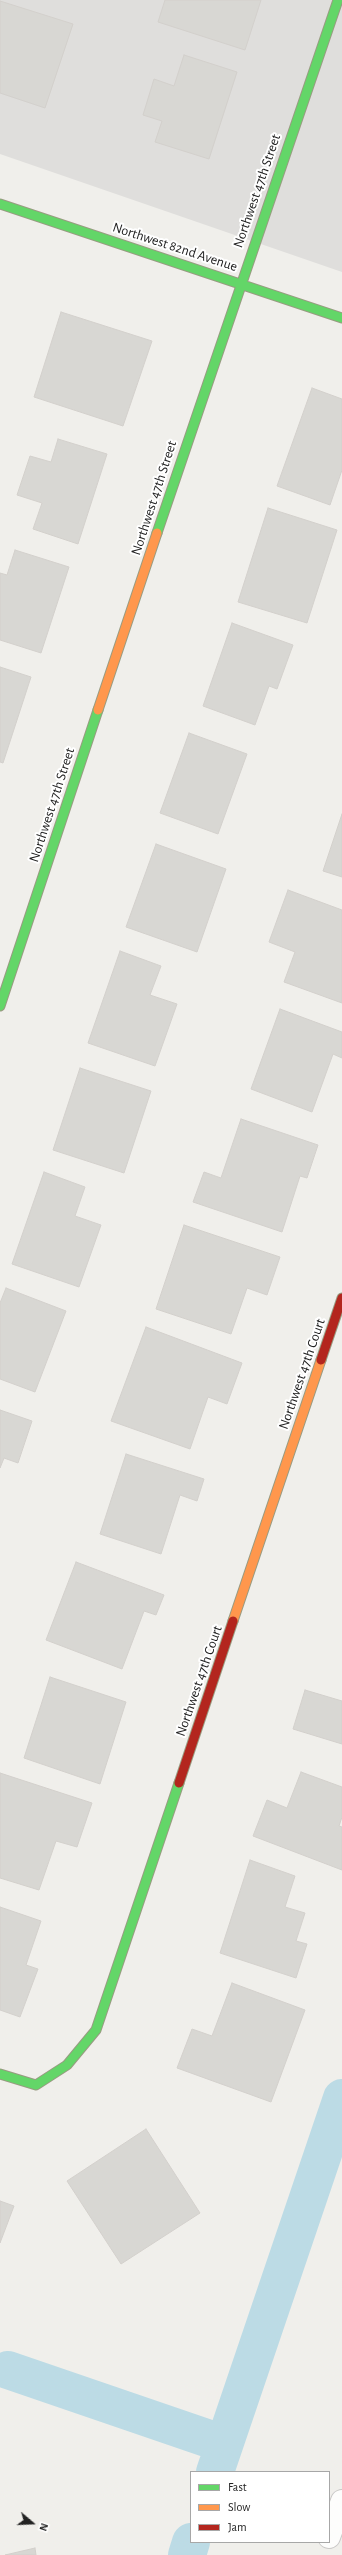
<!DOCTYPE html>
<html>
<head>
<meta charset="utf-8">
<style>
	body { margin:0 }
	#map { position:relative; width:342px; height:2555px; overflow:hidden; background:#f0efeb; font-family:"Alegreya Sans",sans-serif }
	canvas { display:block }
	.legend { position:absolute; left:190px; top:2471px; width:140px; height:72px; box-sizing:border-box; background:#fff; border:1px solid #a7a7a7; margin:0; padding:5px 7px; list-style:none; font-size:12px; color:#222 }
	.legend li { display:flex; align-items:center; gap:8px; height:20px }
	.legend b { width:20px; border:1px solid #a7a7a7 }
	.north { position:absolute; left:12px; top:2503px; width:40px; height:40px; -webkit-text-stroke:3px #fff; paint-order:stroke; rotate:109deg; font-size:11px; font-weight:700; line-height:16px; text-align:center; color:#222 }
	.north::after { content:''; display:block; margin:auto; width:14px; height:18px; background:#222; clip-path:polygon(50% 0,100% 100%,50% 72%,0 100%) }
</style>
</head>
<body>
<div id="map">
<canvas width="342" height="2555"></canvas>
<ul class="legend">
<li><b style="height:5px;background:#63d668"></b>Fast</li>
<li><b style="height:5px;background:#ff974d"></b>Slow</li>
<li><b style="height:5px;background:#b3261e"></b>Jam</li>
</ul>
<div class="north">N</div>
</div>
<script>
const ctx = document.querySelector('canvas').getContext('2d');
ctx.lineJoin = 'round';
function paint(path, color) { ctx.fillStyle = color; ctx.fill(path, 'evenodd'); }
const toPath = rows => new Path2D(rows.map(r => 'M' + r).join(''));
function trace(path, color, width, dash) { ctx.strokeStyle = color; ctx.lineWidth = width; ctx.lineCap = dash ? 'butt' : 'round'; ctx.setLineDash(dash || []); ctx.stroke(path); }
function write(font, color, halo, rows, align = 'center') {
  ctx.font = font + ' "Alegreya Sans",sans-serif'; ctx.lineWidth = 4; ctx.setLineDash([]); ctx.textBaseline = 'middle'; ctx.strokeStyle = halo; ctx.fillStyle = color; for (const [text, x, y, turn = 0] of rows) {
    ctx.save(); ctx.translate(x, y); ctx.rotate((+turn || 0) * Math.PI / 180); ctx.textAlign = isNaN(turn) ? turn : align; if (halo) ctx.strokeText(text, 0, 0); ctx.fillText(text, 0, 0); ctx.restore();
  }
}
paint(toPath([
	[0,0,342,0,342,272,0,154]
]), '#dfdedc');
trace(toPath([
	[8,2370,224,2444],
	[215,2472,342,2098],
	[187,2555,191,2542]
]), '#bcdbe5', 38);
const building = toPath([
	[165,0,261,0,245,50,158,22,165,0],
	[0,1,73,24,45,108,0,93,0,1],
	[184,55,237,72,209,159,155,142,162,121,143,115,154,79,174,86,184,55],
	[61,312,152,341,123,426,34,397,61,312],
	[312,388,342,399,342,470,330,505,277,486,312,388],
	[58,439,107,454,78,544,33,529,42,503,17,495,30,456,51,462,58,439],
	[268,508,337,530,307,623,238,602,268,508],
	[15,550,69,567,41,653,0,640,0,573,7,575,15,550],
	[232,623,293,645,277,689,269,686,255,725,203,706,232,623],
	[0,667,31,677,3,763,0,762,0,667],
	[189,733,247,754,218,834,160,813,189,733],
	[342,814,342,877,323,871,342,814],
	[156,844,226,869,197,952,126,927,156,844],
	[288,890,342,910,342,1003,284,982,295,952,269,942,288,890],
	[120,951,161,966,150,995,177,1004,155,1066,88,1043,120,951],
	[280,1009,342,1032,342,1058,333,1054,312,1112,251,1089,280,1009],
	[80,1068,151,1091,124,1173,53,1150,80,1068],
	[241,1119,318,1145,307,1178,300,1176,282,1232,193,1202,204,1172,221,1178,241,1119],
	[44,1172,85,1187,75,1216,101,1225,79,1287,12,1264,44,1172],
	[184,1225,280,1257,267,1295,247,1288,231,1334,156,1309,184,1225],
	[6,1288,66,1311,35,1392,0,1379,0,1303,6,1288],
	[146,1327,242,1363,227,1404,208,1397,190,1449,111,1421,146,1327],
	[0,1410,32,1421,18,1463,4,1458,0,1468,0,1410],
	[126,1454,204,1479,197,1501,180,1495,161,1554,100,1534,126,1454],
	[76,1562,164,1595,156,1615,144,1611,122,1669,46,1640,76,1562],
	[50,1677,126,1702,100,1784,24,1758,50,1677],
	[305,1690,342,1701,342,1744,293,1729,305,1690],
	[301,1772,342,1787,342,1817,339,1826,342,1827,342,1870,253,1836,267,1800,287,1808,301,1772],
	[0,1773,92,1803,77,1847,56,1841,39,1890,0,1878,0,1773],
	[250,1860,295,1876,285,1907,305,1913,296,1941,307,1944,296,1978,220,1953,250,1860],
	[0,1907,41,1921,26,1965,38,1969,20,2017,0,2010,0,1907],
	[232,1983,305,2010,271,2102,177,2068,192,2029,212,2036,232,1983],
	[146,2129,200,2213,121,2264,67,2181,146,2129],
	[0,2201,14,2206,0,2243,0,2201],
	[35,2548,36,2555,5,2555,35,2548]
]);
paint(building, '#d8d7d3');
trace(building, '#d3d0cc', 1);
const street = toPath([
	[329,2537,342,2501]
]);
const fast = toPath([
	[0,204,342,318],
	[157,533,338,0],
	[0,1006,98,710],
	[0,2074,36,2085,67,2065,96,2030,179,1783]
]);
const slow = toPath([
	[98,710,157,533],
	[233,1621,321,1360]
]);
const jam = toPath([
	[321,1360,342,1298],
	[179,1783,233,1621]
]);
trace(street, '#c9c8c7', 24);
trace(fast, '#989b81', 11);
trace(slow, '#989b81', 11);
trace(jam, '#989b81', 11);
trace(street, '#fdfdfc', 22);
trace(fast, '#63d668', 9);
trace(slow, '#ff974d', 9);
trace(jam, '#b3261e', 9);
write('14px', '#222', '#fff', [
	["Northwest 47th Street",257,191,-71],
	["Northwest 82nd Avenue",175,247,18],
	["Northwest 47th Street",154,498,-72],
	["Northwest 47th Street",52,805,-72],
	["Northwest 47th Court",302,1374,-71],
	["Northwest 47th Court",199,1681,-71]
]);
</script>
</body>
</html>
